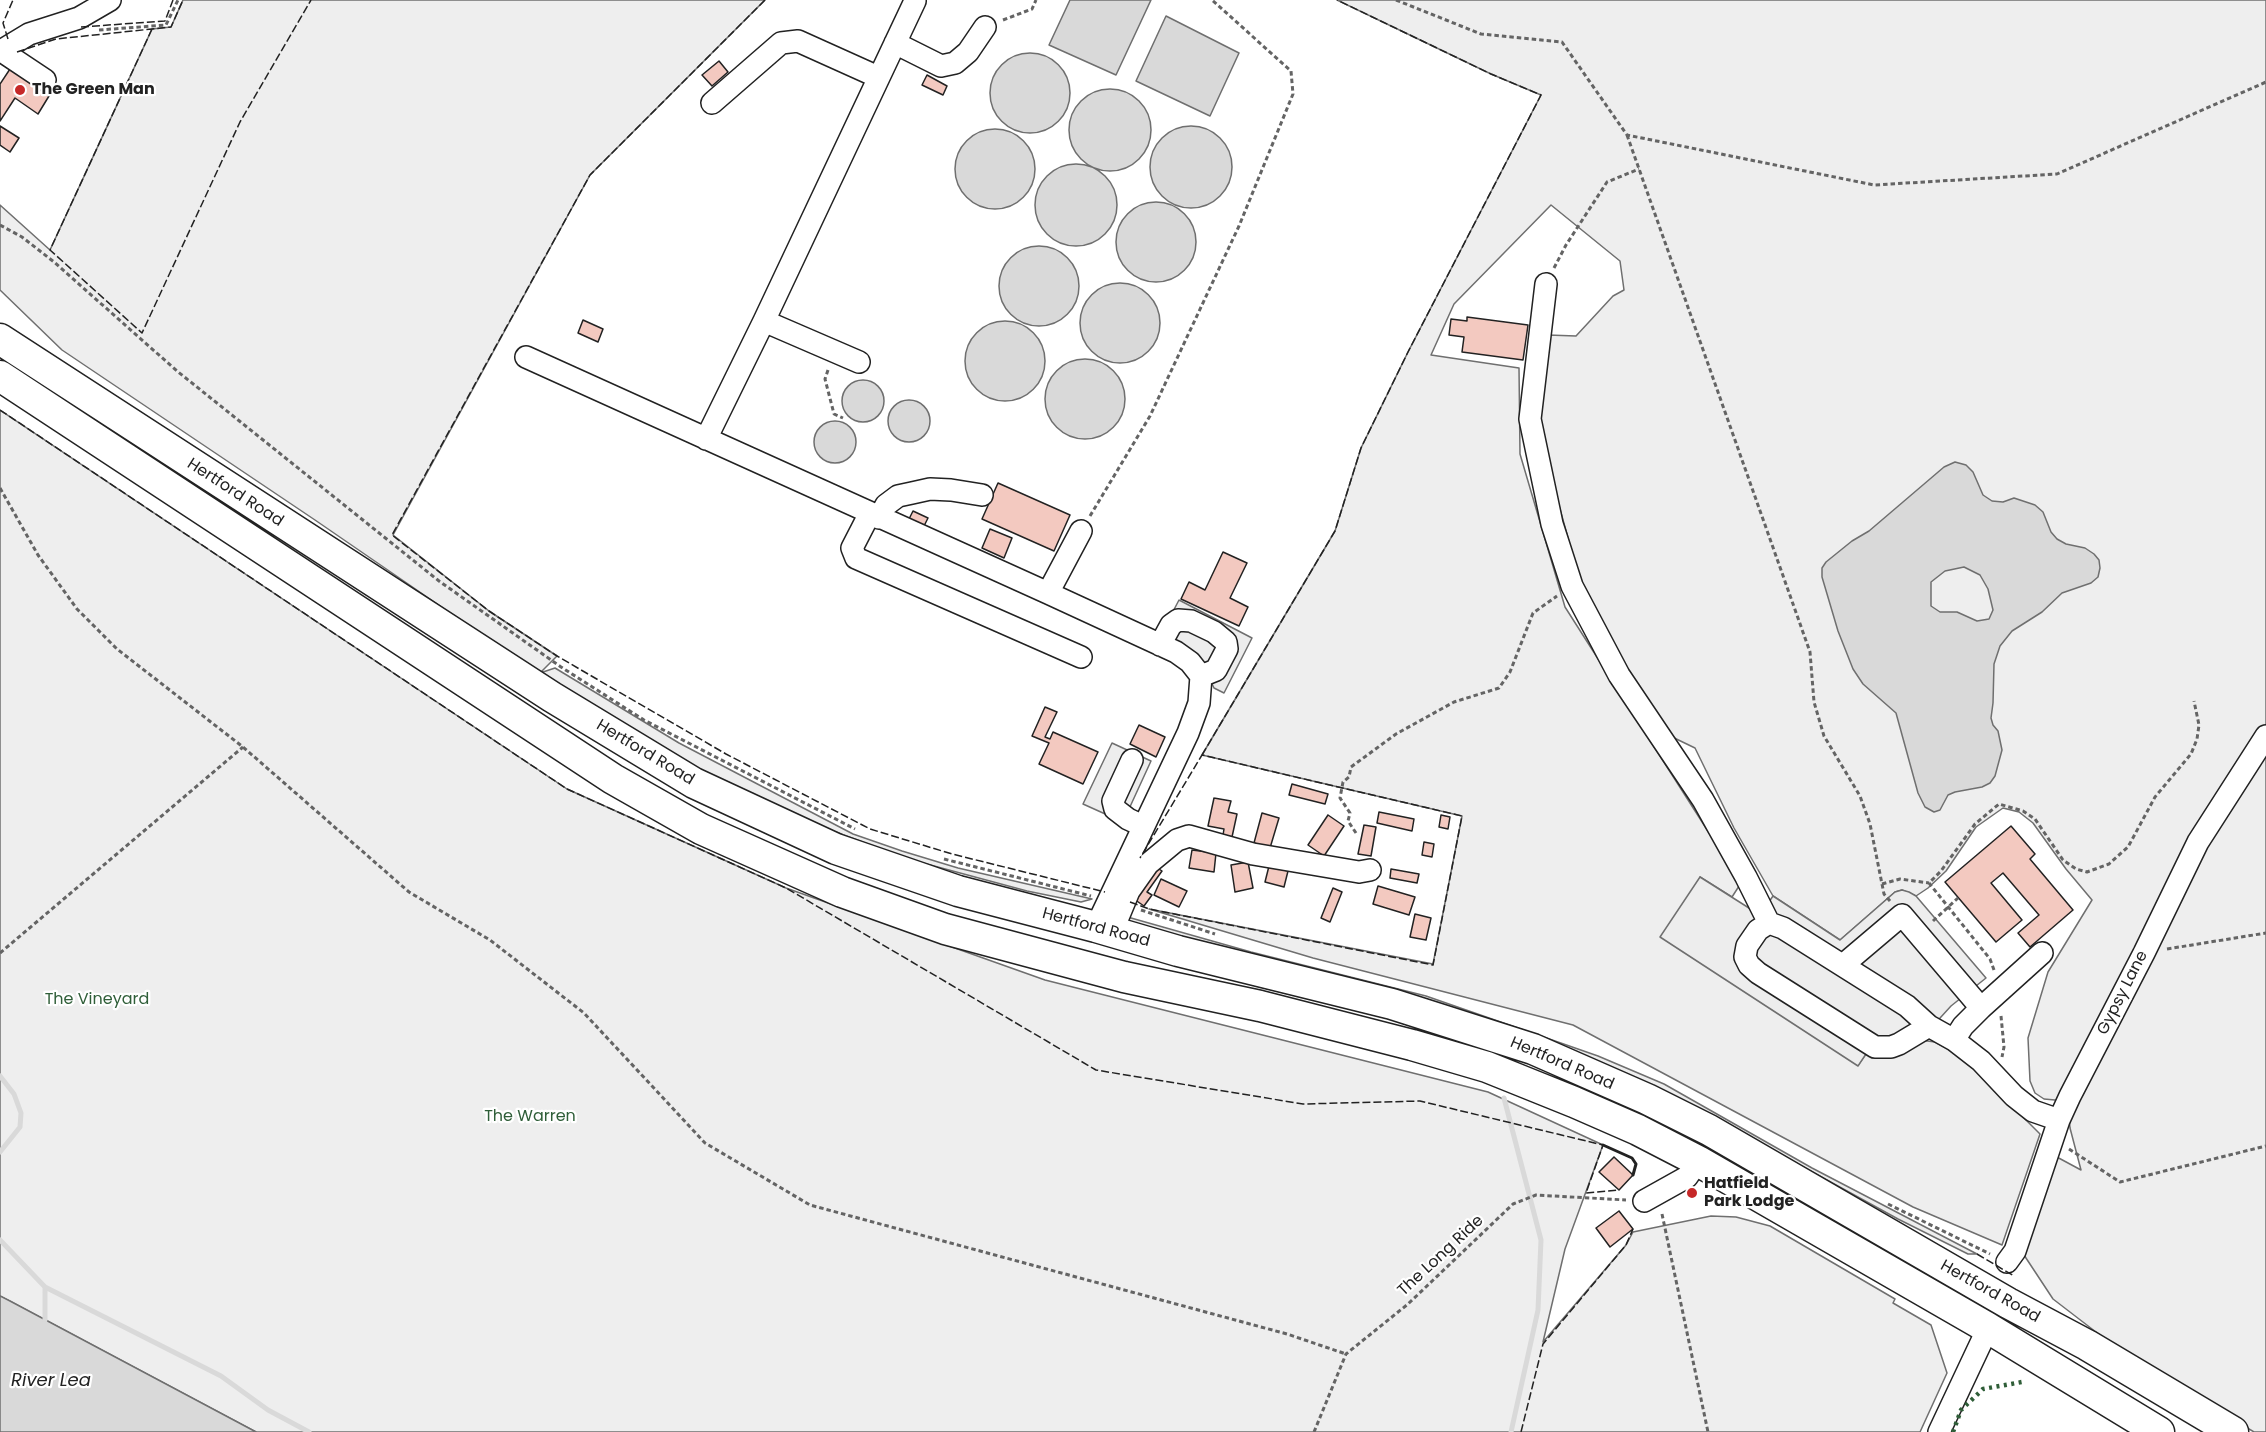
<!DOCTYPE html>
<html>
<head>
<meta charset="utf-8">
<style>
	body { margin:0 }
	canvas { display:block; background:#fff }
</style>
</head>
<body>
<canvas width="2266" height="1432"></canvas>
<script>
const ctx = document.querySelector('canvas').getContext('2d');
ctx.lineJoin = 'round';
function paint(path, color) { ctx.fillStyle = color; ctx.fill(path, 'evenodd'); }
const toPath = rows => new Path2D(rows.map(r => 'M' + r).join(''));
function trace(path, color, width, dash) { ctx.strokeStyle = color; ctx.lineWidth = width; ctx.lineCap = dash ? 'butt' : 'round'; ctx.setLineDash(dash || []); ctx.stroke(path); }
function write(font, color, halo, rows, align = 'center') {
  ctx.font = font + ' Poppins,sans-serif'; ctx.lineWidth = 4.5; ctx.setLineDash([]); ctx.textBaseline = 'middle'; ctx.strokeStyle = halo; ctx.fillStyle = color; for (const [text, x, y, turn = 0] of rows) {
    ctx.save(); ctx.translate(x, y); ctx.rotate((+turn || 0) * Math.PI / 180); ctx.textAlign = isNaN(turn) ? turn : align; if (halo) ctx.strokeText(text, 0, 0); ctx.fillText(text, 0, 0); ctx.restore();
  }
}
const green = toPath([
	[183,0,765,0,590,175,393,535,489,611,557,656,540,673,555,668,679,743,853,834,902,851,958,868,1092,899,1081,902,1027,891,908,859,809,822,694,767,539,674,315,520,62,350,0,290,0,205,50,250,152,29,171,27,183,0],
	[1337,0,2266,0,2266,1432,2254,1432,2122,1352,2053,1299,2024,1255,2055,1156,2081,1170,2070,1128,2068,1107,2055,1100,2044,1099,2035,1093,2030,1081,2028,1038,2048,972,2092,900,2066,869,2033,823,2019,812,2003,808,1976,827,1946,871,1928,888,1916,896,1902,890,1895,892,1840,940,1773,896,1734,828,1695,748,1666,734,1618,656,1581,585,1555,491,1540,423,1548,335,1576,336,1613,296,1624,290,1620,261,1551,205,1454,304,1431,355,1519,368,1520,454,1565,607,1741,883,1732,897,1700,877,1858,1065,1868,1051,1920,1040,1935,1042,1963,1057,2040,1134,2002,1245,1913,1207,1573,1025,1313,958,1149,909,1433,964,1462,816,1202,755,1335,531,1361,448,1408,352,1541,95,1491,74,1337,0],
	[0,410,567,789,786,888,1045,980,1488,1092,1603,1145,1565,1249,1543,1342,1626,1245,1633,1232,1711,1216,1736,1217,1770,1226,1895,1299,1893,1303,1931,1325,1947,1373,1920,1432,256,1432,0,1296,0,410],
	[1124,916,1251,952,1426,996,1598,1056,1664,1084,1812,1168,1977,1254,1968,1254,1898,1219,1692,1106,1134,927,1124,916]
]);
paint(green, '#eee');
trace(green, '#6f6f6f', 1.5);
const parking = toPath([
	[1179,600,1252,638,1224,693,1214,688,1202,663,1158,640,1179,600],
	[1112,743,1151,761,1123,822,1083,804,1112,743],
	[1700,877,1760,915,1773,896,1840,940,1895,892,1902,890,1909,892,1916,896,1986,978,1951,1006,1920,1040,1868,1051,1858,1066,1660,937,1700,877]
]);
paint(parking, '#ededed');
trace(parking, '#6f6f6f', 1.5);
const water = toPath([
	[1070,0,1151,0,1116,75,1049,45,1070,0],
	[1166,16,1239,53,1210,116,1136,81,1166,16],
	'990 93a40 40 0 1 1 80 0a40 40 0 1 1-80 0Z',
	'1069 130a41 41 0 1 1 82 0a41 41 0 1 1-82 0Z',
	'1150 167a41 41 0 1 1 82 0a41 41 0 1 1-82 0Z',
	'955 169a40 40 0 1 1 80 0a40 40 0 1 1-80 0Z',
	'1035 205a41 41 0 1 1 82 0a41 41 0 1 1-82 0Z',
	'1116 242a40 40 0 1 1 80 0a40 40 0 1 1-80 0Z',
	'999 286a40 40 0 1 1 80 0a40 40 0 1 1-80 0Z',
	'1080 323a40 40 0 1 1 80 0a40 40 0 1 1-80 0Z',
	'965 361a40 40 0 1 1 80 0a40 40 0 1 1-80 0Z',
	'1045 399a40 40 0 1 1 80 0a40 40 0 1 1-80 0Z',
	'842 401a21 21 0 1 1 42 0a21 21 0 1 1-42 0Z',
	'888 421a21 21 0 1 1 42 0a21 21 0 1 1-42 0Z',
	'814 442a21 21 0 1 1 42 0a21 21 0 1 1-42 0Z',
	[1955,462,1966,465,1973,472,1983,495,1992,501,2003,502,2014,498,2035,505,2043,512,2051,532,2057,539,2066,544,2085,548,2094,554,2099,560,2100,568,2098,577,2091,583,2062,593,2042,612,2012,631,2000,646,1994,664,1993,703,1991,718,1993,725,1998,731,2002,750,1995,776,1990,783,1982,787,1955,792,1948,795,1940,810,1934,812,1925,807,1918,793,1896,713,1863,684,1853,669,1838,631,1822,577,1822,568,1826,562,1852,541,1869,531,1944,467,1955,462],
	[1964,567,1980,575,1988,589,1993,610,1989,619,1977,621,1957,612,1940,612,1931,606,1931,582,1945,571,1964,567],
	[0,1296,10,1301,256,1432,0,1432,0,1296]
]);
paint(water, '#d9d9d9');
trace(water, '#6f6f6f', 1.5);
trace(toPath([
	[0,1076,14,1094,21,1113,20,1127,0,1152],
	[1504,1098,1541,1240,1538,1310,1511,1432],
	[0,1240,45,1287,221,1376,268,1410,309,1432],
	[45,1320,45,1287]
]), '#d9d9d9', 5);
const building = toPath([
	[719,61,728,72,712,86,702,75,719,61],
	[10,69,49,96,38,114,15,98,0,121,0,84,10,69],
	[927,75,947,86,943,95,922,85,927,75],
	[0,126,19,138,10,152,0,145,0,126],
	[1467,317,1528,325,1523,360,1462,352,1464,337,1449,335,1451,319,1467,321,1467,317],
	[583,320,603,329,598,342,578,333,583,320],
	[998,483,1070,515,1054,551,982,519,998,483],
	[913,511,928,518,923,528,908,521,913,511],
	[990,529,1012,538,1004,558,982,548,990,529],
	[1223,552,1247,563,1230,598,1248,607,1239,626,1181,599,1189,582,1205,590,1223,552],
	[1045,707,1057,712,1045,737,1050,739,1053,732,1098,752,1083,784,1039,764,1049,743,1032,736,1045,707],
	[1139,725,1165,737,1156,757,1130,744,1139,725],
	[1292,784,1328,794,1325,804,1289,795,1292,784],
	[1214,798,1231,801,1228,812,1237,814,1232,837,1223,835,1224,829,1208,826,1214,798],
	[1379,812,1414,819,1412,831,1377,823,1379,812],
	[1262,813,1279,818,1270,848,1254,843,1262,813],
	[1328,815,1344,826,1324,856,1308,845,1328,815],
	[1441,815,1450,817,1448,829,1439,827,1441,815],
	[1364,825,1376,827,1371,856,1358,854,1364,825],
	[2011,826,2035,854,2030,859,2073,910,2030,947,2018,933,2039,915,2003,873,1991,883,2022,920,1996,942,1945,882,2011,826],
	[1424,842,1434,844,1432,857,1422,855,1424,842],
	[1192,850,1216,853,1214,872,1189,868,1192,850],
	[1248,862,1253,888,1235,892,1231,865,1248,862],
	[1153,865,1162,871,1147,892,1152,895,1144,906,1131,897,1153,865],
	[1269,866,1288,871,1284,887,1265,882,1269,866],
	[1391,869,1419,874,1417,883,1390,878,1391,869],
	[1161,879,1187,891,1179,907,1154,895,1161,879],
	[1378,886,1415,897,1409,915,1373,904,1378,886],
	[1333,888,1342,892,1330,922,1321,918,1333,888],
	[1415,914,1431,918,1426,940,1410,937,1415,914],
	[1614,1157,1633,1175,1619,1190,1599,1172,1614,1157],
	[1619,1211,1633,1229,1610,1247,1596,1228,1619,1211]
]);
paint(building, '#f3c9c0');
trace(building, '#222', 1.5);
const minor = toPath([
	[895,43,941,66,955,63,968,52,985,27],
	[0,50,45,80],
	[1,51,29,34,79,18,110,0],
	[712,103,781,43,798,41,878,77],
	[1546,284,1530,419,1552,524,1572,586,1619,675,1703,800,1746,877,1769,923],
	[764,321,859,362],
	[526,357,1048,593,1176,652,1190,662,1201,676,1199,703,1188,733,1096,927],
	[706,439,764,321,915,1],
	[870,513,852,548,856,558,1081,657],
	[879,518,886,505,898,496,912,493,930,489,951,490,982,495],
	[1048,593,1081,531],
	[1160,645,1171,625,1178,620,1191,621,1214,632,1226,642,1227,649,1216,670,1201,676],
	[1132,760,1113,801,1115,809,1128,819,1143,826],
	[1112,932,1129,891,1148,864,1177,840,1189,836,1253,854,1359,872,1370,870],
	[1843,965,1902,915,1981,1008],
	[1929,1026,1899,1044,1891,1047,1875,1047,1758,973,1749,965,1745,957,1747,946,1758,930,1769,923,1783,928,1907,1006,1929,1026,1954,1040,1981,1061,2014,1096,2033,1111,2059,1120],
	[1954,1040,1963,1026,1981,1008,2042,953],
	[1644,1201,1687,1177,1698,1161],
	[2007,1262,2015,1251,2059,1120,2070,1096,2144,953,2198,842,2266,736],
	[1939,1432,1988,1328]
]);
const highway = toPath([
	[0,339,552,697,694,783,836,849,958,891,1096,927,1178,951,1392,1004,1533,1049,1647,1099,1709,1130,2008,1303,2087,1345,2233,1432],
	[0,376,613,779,701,829,842,892,945,929,1124,977,1260,1006,1412,1045,1487,1067,1574,1102,1638,1130,1698,1161,1988,1328,2159,1432]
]);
trace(minor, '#222', 24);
trace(highway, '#222', 33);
trace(toPath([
	[1396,0,1481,34,1562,42,1627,135,1874,185,2057,174,2266,82],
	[1003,20,1032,9,1036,0],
	[99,30,166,25,178,0],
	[1627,135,1810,652,1814,702,1824,736,1860,796,1870,824,1884,894,1890,901],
	[0,225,22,237,54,262,177,371,439,581,561,667,644,720,855,829],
	[1554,268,1566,245,1607,182,1639,169],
	[828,370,825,379,834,414,843,418],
	[0,488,38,555,77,609,117,649,243,747,409,892,490,940,584,1013,705,1143,810,1205,1287,1334,1346,1354],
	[1090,516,1150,416,1239,226,1293,94,1291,71,1212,0],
	[1356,833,1348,821,1350,813,1340,798,1343,782,1349,777,1351,767,1396,734,1454,702,1499,688,1510,672,1533,613,1557,596],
	[944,859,1091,896],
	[1882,884,1900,879,1929,883],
	[1141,910,1215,934],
	[1933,921,1958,898],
	[2167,949,2266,933],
	[0,953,243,747],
	[1994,970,1990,959,1929,883,1941,871,1975,824,1999,804,2023,811,2035,819,2063,860,2076,869,2087,872,2109,864,2128,847,2155,797,2191,754,2197,739,2199,725,2194,701],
	[2001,1016,2004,1047,2002,1057],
	[2069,1149,2120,1182,2266,1146],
	[1888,1204,1990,1254],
	[1662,1214,1708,1432],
	[1314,1432,1346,1354,1408,1304,1513,1204,1536,1195,1626,1200]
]), '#646464', 3, [4.5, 3]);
trace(minor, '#fff', 21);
trace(highway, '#fff', 30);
trace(toPath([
	[1953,1432,1961,1410,1983,1389,2022,1382]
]), '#2f5e38', 4.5, [3, 4.5]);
trace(toPath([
	[765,0,590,175,392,535,489,611,557,656,726,754,870,829,952,854,1105,892],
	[81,27,165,21,173,0],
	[152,29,50,250,142,333,240,122,311,0],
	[8,39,3,23,13,0],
	[17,52,56,39,171,27,183,0],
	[0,410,567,789,786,888,1096,1070,1303,1104,1420,1101,1603,1145,1586,1193,1619,1190],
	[1202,755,1335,531,1361,448,1408,352,1541,95,1491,74,1337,0],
	[1130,902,1149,909,1433,965,1462,816,1202,755,1140,858],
	[1977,1254,2014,1276],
	[1521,1432,1543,1344,1626,1245,1633,1229]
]), '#222', 1.5, [8, 3]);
trace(toPath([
	[1603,1145,1632,1158,1636,1164,1633,1175]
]), '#222', 3);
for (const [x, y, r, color] of [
	[20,90,6,"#c62828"],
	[1692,1193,6,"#c62828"]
]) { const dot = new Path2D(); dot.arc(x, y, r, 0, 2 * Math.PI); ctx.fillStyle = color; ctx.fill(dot); trace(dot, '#fff', 2); }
write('bold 16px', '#222', '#fff', [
	["The Green Man",32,90],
	["Hatfield",1704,1184],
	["Park Lodge",1704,1202]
], 'left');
write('16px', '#222', '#fff', [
	["Hertford Road",235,493,33],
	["Hertford Road",645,753,31],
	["Hertford Road",1096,928,15],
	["Gypsy Lane",2123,993,-63],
	["Hertford Road",1562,1064,23],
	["The Long Ride",1441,1256,-43],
	["Hertford Road",1990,1292,29]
]);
write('16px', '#2f5e38', '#fff', [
	["The Vineyard",97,1000],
	["The Warren",530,1117]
]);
write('italic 18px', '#222', '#fff', [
	["River Lea",51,1381]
]);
</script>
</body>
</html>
